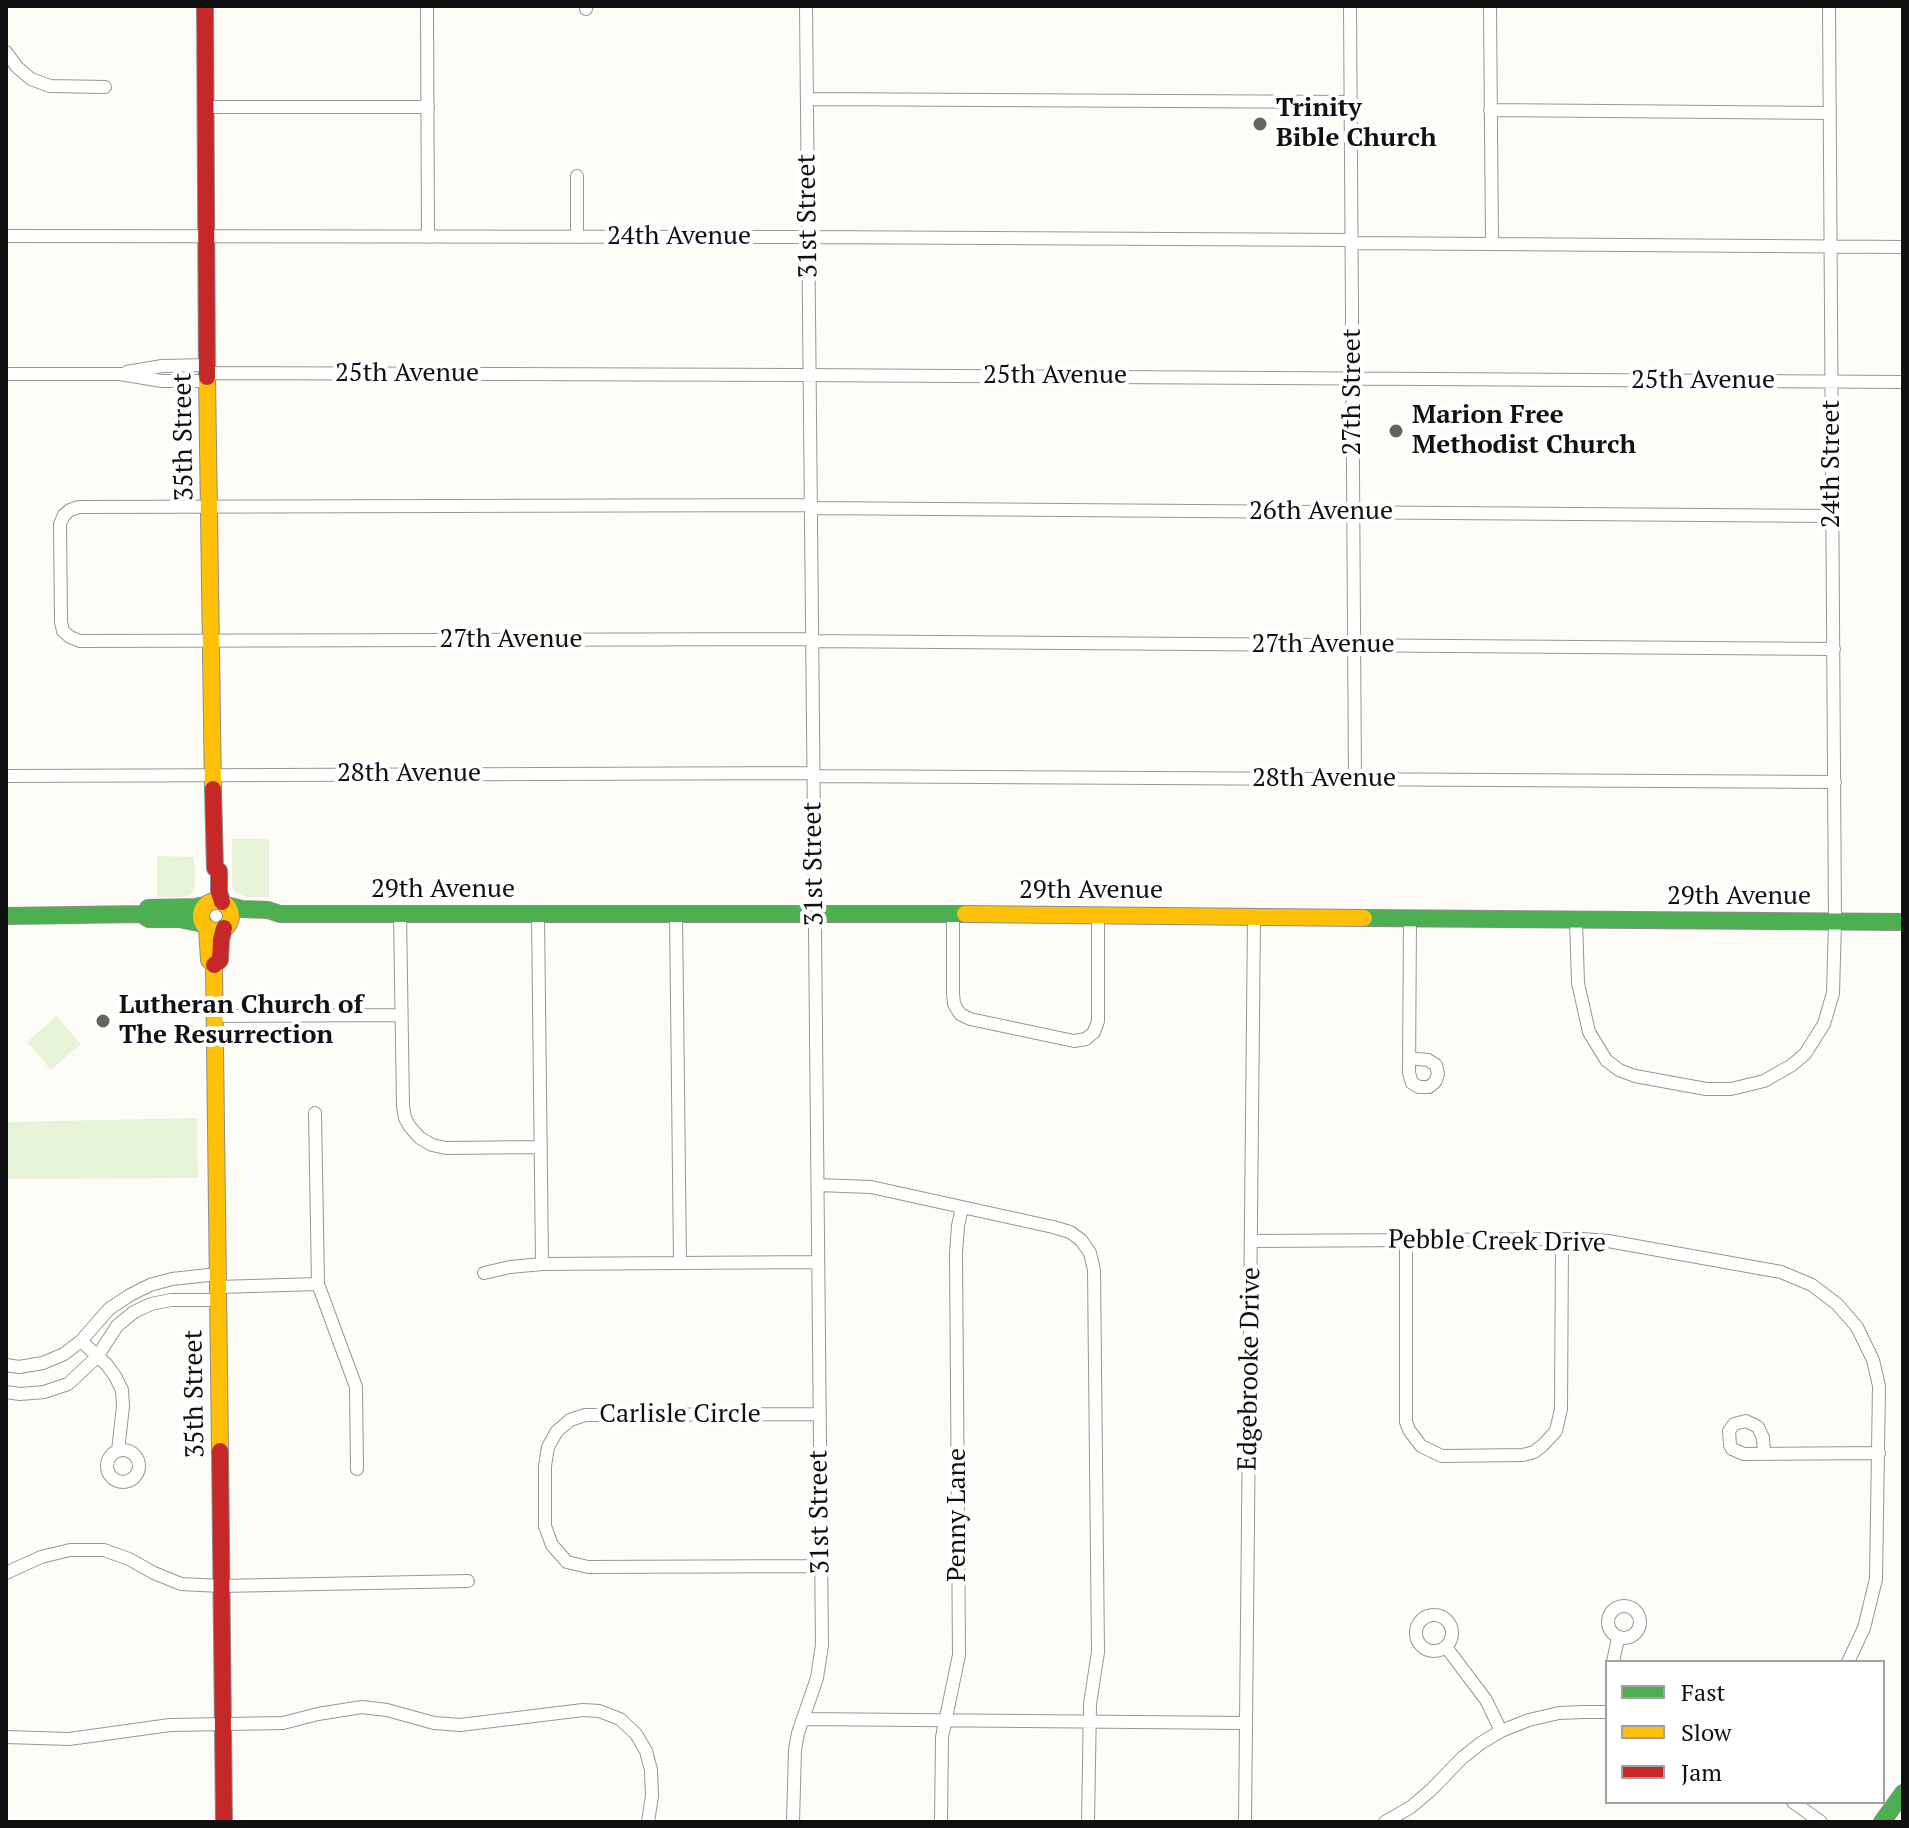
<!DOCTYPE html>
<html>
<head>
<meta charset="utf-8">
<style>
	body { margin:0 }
	#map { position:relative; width:1909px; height:1828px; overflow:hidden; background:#fdfcf7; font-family:"PT Serif",serif }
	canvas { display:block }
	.frame { position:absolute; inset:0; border:8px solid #111; pointer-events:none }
	.legend { position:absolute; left:1605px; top:1660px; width:280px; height:144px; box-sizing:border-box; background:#fff; border:2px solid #a0a0a0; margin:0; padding:10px 14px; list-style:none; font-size:24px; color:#111 }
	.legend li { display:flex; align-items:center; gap:16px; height:40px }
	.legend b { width:40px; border:2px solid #a0a0a0 }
</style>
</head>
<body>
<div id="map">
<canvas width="1909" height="1828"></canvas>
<div class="frame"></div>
<ul class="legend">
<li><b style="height:10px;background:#4caf50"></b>Fast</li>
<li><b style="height:10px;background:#ffc107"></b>Slow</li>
<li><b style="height:10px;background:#c62828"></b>Jam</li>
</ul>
</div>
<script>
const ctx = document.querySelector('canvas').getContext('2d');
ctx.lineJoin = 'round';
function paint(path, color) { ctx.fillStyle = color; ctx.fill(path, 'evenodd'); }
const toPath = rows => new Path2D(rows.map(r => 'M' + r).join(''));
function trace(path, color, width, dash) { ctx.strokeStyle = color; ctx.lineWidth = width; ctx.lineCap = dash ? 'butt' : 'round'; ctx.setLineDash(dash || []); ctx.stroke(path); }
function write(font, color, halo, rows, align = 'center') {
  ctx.font = font + ' "PT Serif",serif'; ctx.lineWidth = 8; ctx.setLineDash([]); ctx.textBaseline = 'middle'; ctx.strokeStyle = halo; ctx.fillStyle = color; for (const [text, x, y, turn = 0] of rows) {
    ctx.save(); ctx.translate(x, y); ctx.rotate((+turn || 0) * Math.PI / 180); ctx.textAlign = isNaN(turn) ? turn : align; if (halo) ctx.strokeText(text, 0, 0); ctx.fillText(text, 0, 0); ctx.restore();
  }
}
paint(toPath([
	[232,839,269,839,269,897,246,897,235,892,232,886],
	[157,856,194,857,195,886,193,892,188,896,179,897,157,897],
	[56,1016,81,1044,51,1070,27,1042],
	[197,1118,198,1178,6,1179,6,1122]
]), '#e7f3d7');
const street = toPath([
	[427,6,428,237],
	[586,6,586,9],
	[1350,6,1355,779],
	[1490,6,1492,244],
	[6,52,17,67,31,79,50,86,105,87],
	[807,99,1351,102],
	[206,107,428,107],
	[1490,110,1830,113],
	[577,176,577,237],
	[6,236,808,237,1352,240],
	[1352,243,1903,247],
	[127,372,162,366,207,365],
	[207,373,797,375,1903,382],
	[6,374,120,374,162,381,207,381],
	[810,505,79,507,70,510,64,515,60,524,61,622,63,631,70,637,80,641,812,639],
	[810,508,1832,516],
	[812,641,1834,649],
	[6,776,813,773],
	[813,776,1835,782],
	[676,913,680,1263],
	[400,914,403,1106,405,1118,410,1127,420,1138,432,1145,446,1148,541,1147],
	[538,914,542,1264],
	[953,914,953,993,954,1004,960,1014,970,1019,1074,1041,1086,1039,1094,1032,1098,1021,1098,915],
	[1576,920,1578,983,1589,1032,1606,1060,1619,1070,1635,1076,1706,1089,1731,1089,1764,1081,1792,1065,1805,1054,1824,1024,1833,993,1835,922,1829,6],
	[215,1016,401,1015],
	[1409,1058,1428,1060,1436,1065,1438,1074,1435,1082,1429,1087,1419,1087,1412,1083,1409,1073,1410,919],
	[315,1113,318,1284,356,1387,357,1469],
	[818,1185,871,1187,1053,1227,1070,1232,1081,1240,1090,1253,1094,1270,1098,1652,1090,1704,1088,1822],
	[1406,1240,1406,1422,1409,1430,1421,1446,1442,1456,1523,1455,1534,1452,1543,1445,1556,1431,1561,1409,1562,1240],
	[1251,1241,1582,1239,1608,1241,1781,1272,1812,1285,1837,1304,1857,1327,1873,1360,1879,1386,1876,1579,1864,1628,1848,1662],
	[484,1273,510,1267,542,1264,818,1262],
	[218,1287,318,1284],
	[81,1341,107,1365,115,1376,122,1390,123,1406,118,1451],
	[6,1365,19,1367,43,1363,64,1354,81,1341,109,1309,130,1295,150,1285,172,1279,218,1274],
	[6,1392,20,1394,44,1392,68,1384,97,1357,117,1326,134,1312,151,1304,171,1300,218,1300],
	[819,1414,585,1415,570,1420,557,1431,548,1447,545,1466,545,1526,552,1545,567,1562,588,1567,821,1566],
	'107 1466a16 16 0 1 1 32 0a16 16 0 1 1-32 0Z',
	[1764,1454,1763,1438,1758,1427,1746,1421,1734,1424,1729,1431,1730,1445,1732,1449,1744,1454,1879,1453],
	[6,1573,41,1557,70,1550,104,1550,129,1559,154,1573,181,1584,221,1586,468,1581],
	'1608 1622a16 16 0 1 1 32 0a16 16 0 1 1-32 0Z',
	'1416 1633a18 18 0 1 1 36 0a18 18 0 1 1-36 0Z',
	[1446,1647,1486,1700,1501,1731],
	[1613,1662,1618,1638],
	[804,1719,1245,1723],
	[6,1737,69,1739,170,1725,283,1723,318,1714,362,1707,387,1710,434,1723,460,1725,583,1710,599,1711,620,1719,636,1734,646,1751,651,1770,652,1796,648,1822],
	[1793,1802,1821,1822],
	[793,1822,795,1750,798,1733,817,1678,822,1645,806,6],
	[941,1822,942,1737,959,1655,956,1253,958,1226,962,1207],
	[1245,1822,1254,917],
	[1385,1822,1411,1807,1431,1790,1462,1758,1481,1743,1501,1731,1529,1720,1559,1713,1583,1712,1607,1712]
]);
const fast = toPath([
	[226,905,242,909,268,910,280,914,965,914],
	[148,908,195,907,205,905],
	[6,916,141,914,149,919,179,919,204,924],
	[1364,918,1903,922],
	[1882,1822,1903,1793]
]);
const slow = toPath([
	[207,377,213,789],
	'201 916a15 15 0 1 1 30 0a15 15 0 1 1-30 0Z',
	[965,914,1364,918],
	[207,928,209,960,214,965,220,1451]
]);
const jam = toPath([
	[205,6,207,377],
	[213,789,215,868,219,871,219,892,222,902],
	[214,965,220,960,221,940,224,928],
	[220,1451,224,1822]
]);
trace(street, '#979795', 14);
trace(fast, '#8e8d8b', 18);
trace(slow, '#8e8d8b', 18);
trace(jam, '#8e8d8b', 18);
trace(street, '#fffffe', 12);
trace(fast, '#4caf50', 16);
trace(slow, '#ffc107', 16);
trace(jam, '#c62828', 16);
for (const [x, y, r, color] of [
	[1260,124,8,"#646362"],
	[1396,431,8,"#646362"],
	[103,1021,8,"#646362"]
]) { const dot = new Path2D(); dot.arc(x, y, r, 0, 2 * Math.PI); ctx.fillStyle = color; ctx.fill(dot); trace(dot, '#fff', 3); }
write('bold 26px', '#111', '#fff', [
	["Trinity",1276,109],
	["Bible Church",1276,139],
	["Marion Free",1412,416],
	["Methodist Church",1412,446],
	["Lutheran Church of",119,1006],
	["The Resurrection",119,1036]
], 'left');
write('26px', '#111', '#fff', [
	["31st Street",808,216,-91],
	["24th Avenue",679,237],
	["25th Avenue",407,374],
	["25th Avenue",1055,376],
	["25th Avenue",1703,381],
	["27th Street",1353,392,-90],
	["35th Street",184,437,-91],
	["24th Street",1832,464,-90],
	["26th Avenue",1321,512],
	["27th Avenue",511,640],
	["27th Avenue",1323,645],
	["28th Avenue",409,774],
	["28th Avenue",1324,779],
	["31st Street",814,864,-91],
	["29th Avenue",443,890],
	["29th Avenue",1091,891],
	["29th Avenue",1739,897],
	["Pebble Creek Drive",1497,1242,1],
	["Edgebrooke Drive",1250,1369,-89],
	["35th Street",195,1394,-91],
	["Carlisle Circle",680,1415],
	["31st Street",820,1512,-91],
	["Penny Lane",958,1515,-90]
]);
</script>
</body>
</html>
